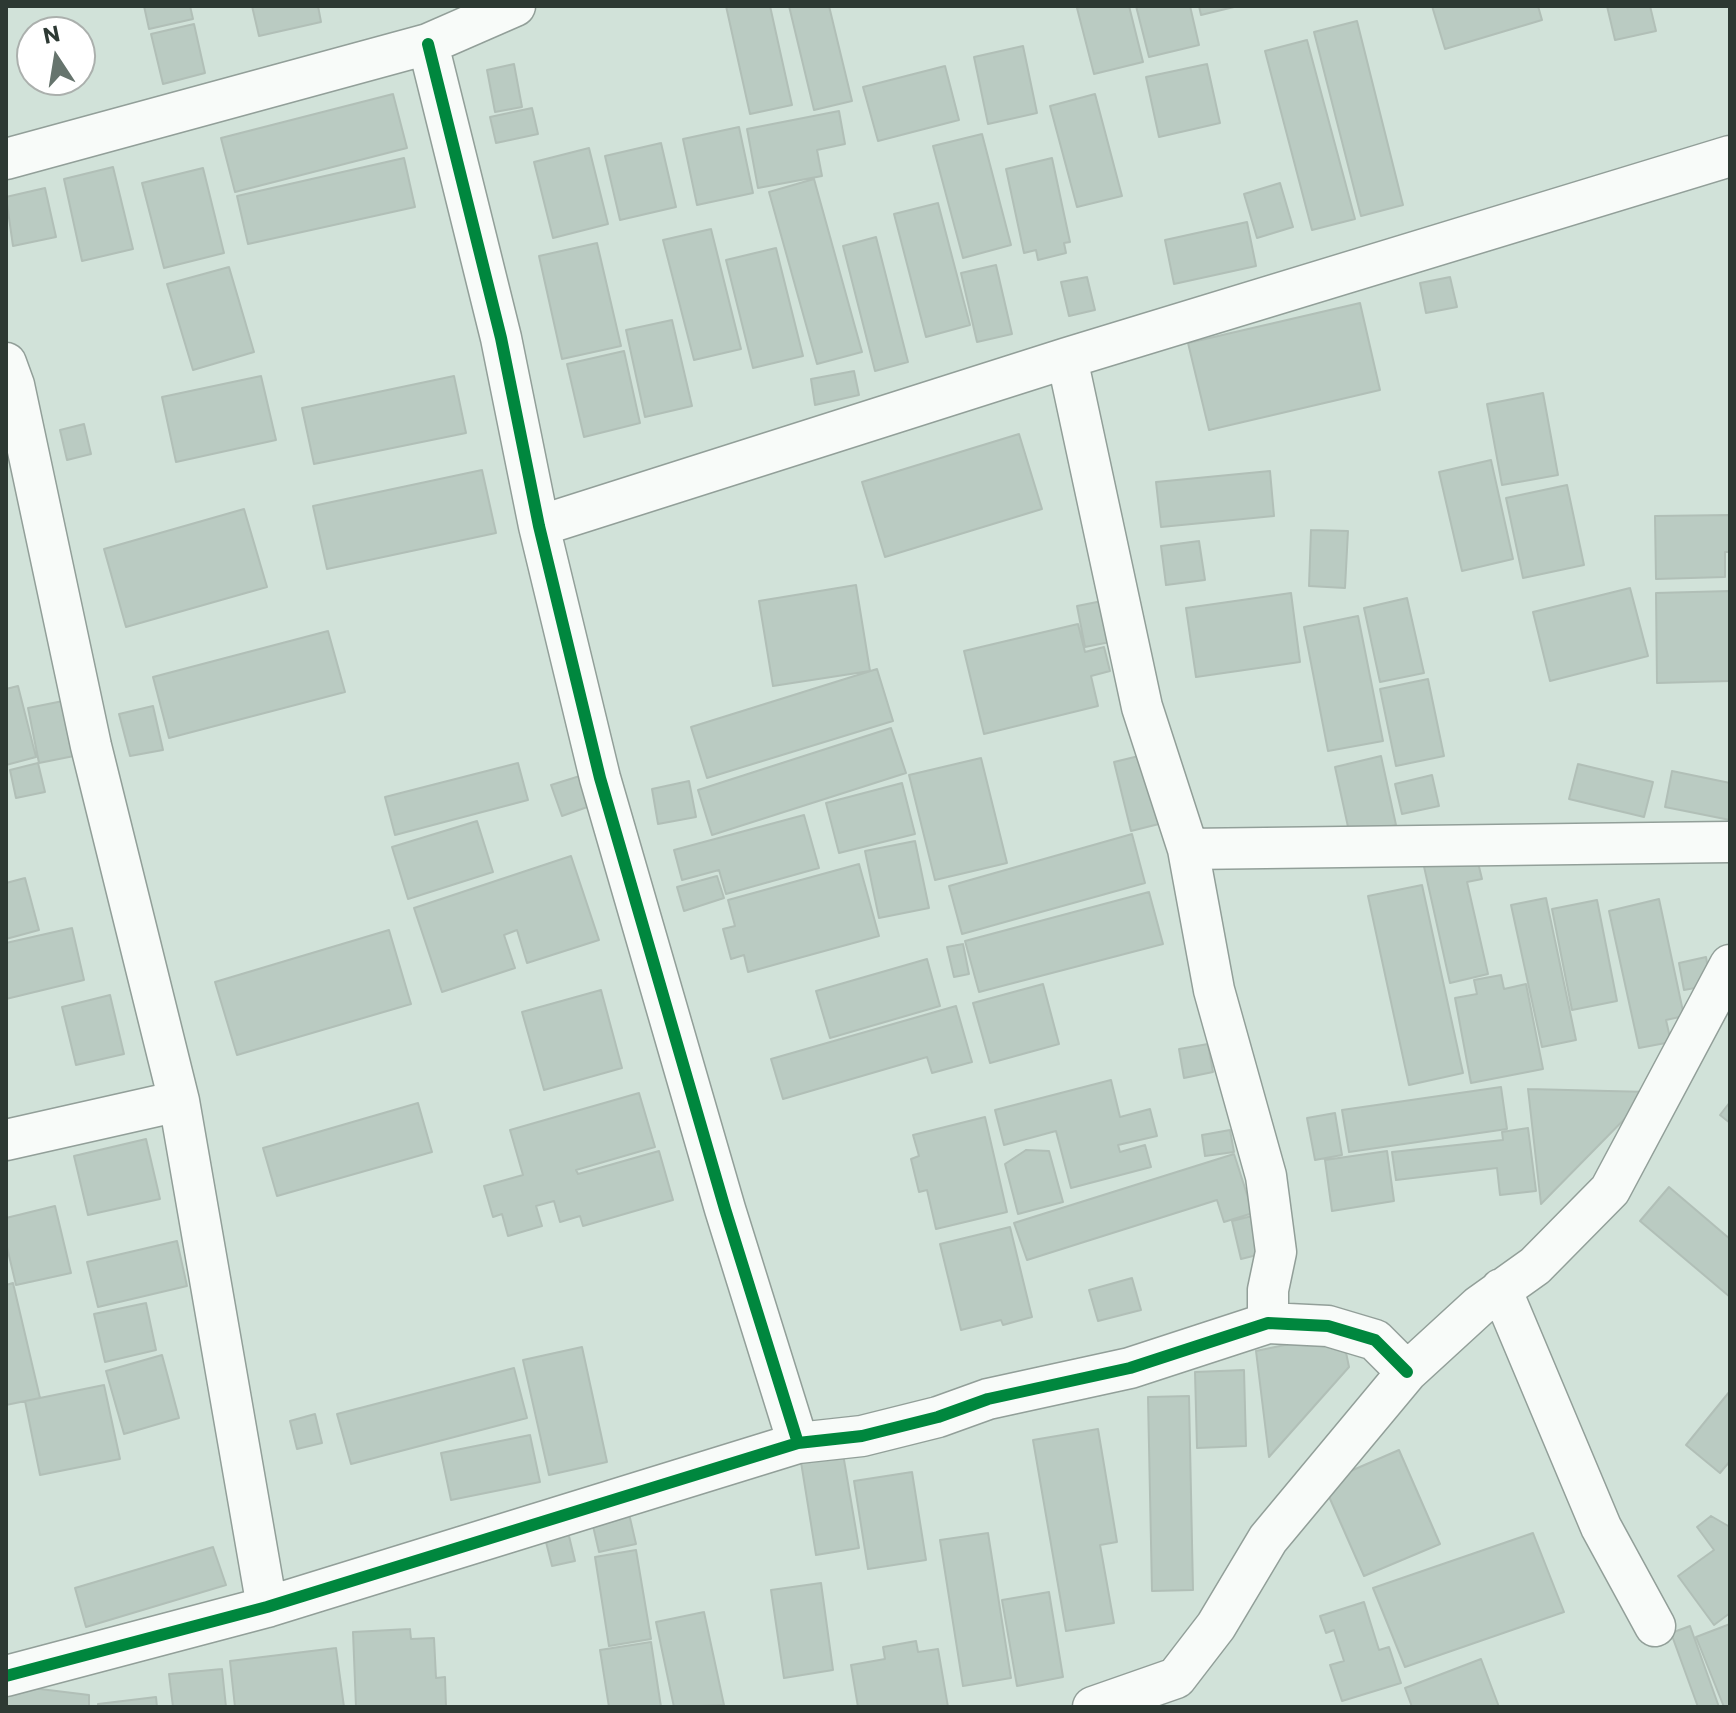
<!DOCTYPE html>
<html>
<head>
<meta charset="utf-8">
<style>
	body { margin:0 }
	#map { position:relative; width:1736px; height:1713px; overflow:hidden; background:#d1e2d9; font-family:Commissioner,sans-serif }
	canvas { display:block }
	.frame { position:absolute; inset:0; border:8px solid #2d3933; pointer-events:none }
	.north { position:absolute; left:16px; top:16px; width:80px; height:80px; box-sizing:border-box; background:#fff; border:2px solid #abb0ad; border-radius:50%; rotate:348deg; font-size:22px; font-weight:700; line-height:32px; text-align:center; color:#2d3933 }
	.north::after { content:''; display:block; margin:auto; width:28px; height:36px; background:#66746d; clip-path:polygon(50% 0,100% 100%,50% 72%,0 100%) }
</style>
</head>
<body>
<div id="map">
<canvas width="1736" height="1713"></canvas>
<div class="frame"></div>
<div class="north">N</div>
</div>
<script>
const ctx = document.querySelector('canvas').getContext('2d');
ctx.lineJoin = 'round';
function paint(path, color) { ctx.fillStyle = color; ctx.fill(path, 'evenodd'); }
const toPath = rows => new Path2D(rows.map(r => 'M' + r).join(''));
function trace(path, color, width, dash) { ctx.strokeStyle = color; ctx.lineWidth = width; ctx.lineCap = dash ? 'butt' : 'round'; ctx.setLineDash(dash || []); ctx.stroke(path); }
const building = toPath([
	[144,6,190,6,193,19,149,29,144,6],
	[252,6,318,6,321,22,259,36,252,6],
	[726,6,770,6,792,105,750,114,726,6],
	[789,6,829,6,852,101,814,110,789,6],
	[1083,6,1129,6,1143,62,1094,74,1077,8,1083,6],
	[1136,6,1190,6,1199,45,1149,57,1136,6],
	[1199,6,1238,6,1201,15,1199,6],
	[1432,6,1538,6,1542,20,1445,49,1432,6],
	[1607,6,1650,6,1656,31,1615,40,1607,6],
	[1357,21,1403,205,1361,216,1314,32,1357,21],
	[194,24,205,73,163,84,151,34,194,24],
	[1307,40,1355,219,1312,230,1265,51,1307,40],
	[1023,46,1037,113,988,124,974,57,1023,46],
	[514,64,522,107,495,112,487,70,514,64],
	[1207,64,1220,123,1159,137,1146,77,1207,64],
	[945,66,959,120,878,141,863,87,945,66],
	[393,94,407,148,235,192,221,138,393,94],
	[1095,94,1122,196,1077,207,1050,106,1095,94],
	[532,108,538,134,496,143,490,117,532,108],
	[839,111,845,144,817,150,822,176,758,188,747,129,839,111],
	[739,127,753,193,697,205,683,139,739,127],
	[982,134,1011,245,963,258,933,146,982,134],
	[661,143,676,207,620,220,605,156,661,143],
	[589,148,608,224,553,238,534,162,589,148],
	[404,158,415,207,248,244,237,196,404,158],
	[1052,158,1070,242,1064,243,1066,253,1038,260,1036,250,1024,253,1006,169,1052,158],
	[113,167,133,249,82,261,64,179,113,167],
	[203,168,224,253,164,268,142,183,203,168],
	[814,179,862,352,817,364,769,192,814,179],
	[1280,183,1293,227,1257,238,1244,194,1280,183],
	[45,188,56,237,13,246,6,197,45,188],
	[938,203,970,325,926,337,894,214,938,203],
	[1247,222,1256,266,1174,284,1165,240,1247,222],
	[711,229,741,349,694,360,663,240,711,229],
	[876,237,908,362,875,371,843,246,876,237],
	[597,243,621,346,562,359,539,256,597,243],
	[776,248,803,356,753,368,726,260,776,248],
	[996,265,1012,334,977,342,961,273,996,265],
	[229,267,254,352,193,370,167,284,229,267],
	[1087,277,1095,310,1069,316,1061,282,1087,277],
	[1450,277,1457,307,1426,313,1420,283,1450,277],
	[1360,303,1380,390,1209,430,1188,343,1360,303],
	[672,320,692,406,645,417,626,330,672,320],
	[624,351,640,423,584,437,567,364,624,351],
	[854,371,859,395,815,405,811,379,854,371],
	[261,376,276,440,176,462,162,397,261,376],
	[454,376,466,433,314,464,302,408,454,376],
	[1543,393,1558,475,1502,485,1487,404,1543,393],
	[84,424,91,454,67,460,60,430,84,424],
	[1019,434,1042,509,885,557,862,482,1019,434],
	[1491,460,1513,559,1462,571,1439,472,1491,460],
	[482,470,496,533,327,569,313,506,482,470],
	[1270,471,1274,516,1161,527,1156,482,1270,471],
	[1567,485,1584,565,1523,578,1506,498,1567,485],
	[244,509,267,587,126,627,104,549,244,509],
	[1730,515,1730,552,1725,552,1725,577,1656,579,1655,516,1730,515],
	[1311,530,1348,531,1345,588,1309,586,1311,530],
	[1199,541,1205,580,1166,585,1161,546,1199,541],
	[856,585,870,671,773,686,759,601,856,585],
	[1630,588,1648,656,1550,681,1533,612,1630,588],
	[1730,591,1730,681,1657,683,1656,593,1730,591],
	[1291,593,1300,662,1196,677,1186,608,1291,593],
	[1407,598,1424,673,1380,682,1364,608,1407,598],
	[1107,600,1115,641,1085,647,1077,606,1107,600],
	[1358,616,1383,741,1328,751,1304,627,1358,616],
	[1078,624,1085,652,1104,647,1110,671,1091,676,1098,706,984,734,964,651,1078,624],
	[328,631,345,692,169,738,153,677,328,631],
	[877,669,893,721,707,778,691,727,877,669],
	[1428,679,1444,756,1396,766,1380,689,1428,679],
	[18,686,36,757,6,765,6,689,18,686],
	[63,701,74,756,39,763,28,708,63,701],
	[153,706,163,750,130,756,119,714,153,706],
	[891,728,906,773,712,835,698,790,891,728],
	[1147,754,1163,823,1131,831,1114,762,1147,754],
	[1381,756,1396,825,1350,836,1335,767,1381,756],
	[981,758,1007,863,935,880,909,775,981,758],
	[38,763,45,792,16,798,10,770,38,763],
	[518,763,528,800,395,835,385,797,518,763],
	[1578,764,1653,782,1644,817,1569,799,1578,764],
	[1672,771,1730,783,1730,820,1665,807,1672,771],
	[583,775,593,805,562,816,551,785,583,775],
	[1432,775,1439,806,1402,814,1395,784,1432,775],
	[689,781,696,817,658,824,652,789,689,781],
	[902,783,915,834,839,853,826,803,902,783],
	[804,815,819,868,726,894,719,870,682,880,674,850,804,815],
	[477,821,493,872,408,899,392,847,477,821],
	[1132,834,1145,883,962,934,949,886,1132,834],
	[915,841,929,908,879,918,865,851,915,841],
	[1475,850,1482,879,1467,882,1488,974,1450,983,1423,862,1475,850],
	[571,856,599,940,527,963,517,930,504,935,515,968,442,992,414,908,571,856],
	[859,864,879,936,748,972,744,955,731,959,723,929,735,926,728,900,859,864],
	[717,876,724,898,684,911,677,887,717,876],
	[25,878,39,930,6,939,6,883,25,878],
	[1422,885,1463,1073,1409,1085,1368,896,1422,885],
	[1149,892,1163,944,979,992,965,941,1149,892],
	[1546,898,1576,1040,1542,1047,1511,905,1546,898],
	[1659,899,1684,1016,1666,1020,1671,1042,1639,1048,1609,911,1659,899],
	[1597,900,1617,1001,1572,1010,1552,909,1597,900],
	[72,928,84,980,6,999,6,943,72,928],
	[389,930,411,1004,237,1055,215,982,389,930],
	[963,944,969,974,954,977,947,947,963,944],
	[1706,957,1711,985,1684,990,1679,963,1706,957],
	[927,959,940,1006,830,1038,816,991,927,959],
	[1501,975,1504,989,1526,984,1543,1069,1471,1083,1455,998,1477,994,1474,980,1501,975],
	[1043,984,1059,1044,990,1063,973,1003,1043,984],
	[601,990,622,1068,544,1090,522,1012,601,990],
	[110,995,124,1054,76,1065,62,1007,110,995],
	[956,1006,972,1062,932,1073,927,1057,783,1099,771,1059,956,1006],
	[1208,1044,1213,1072,1184,1078,1179,1049,1208,1044],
	[1111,1080,1120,1117,1150,1109,1157,1136,1118,1145,1120,1152,1145,1145,1151,1167,1071,1188,1056,1131,1004,1145,995,1110,1111,1080],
	[1501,1087,1507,1129,1349,1152,1342,1110,1501,1087],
	[1528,1089,1608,1091,1651,1092,1541,1204,1528,1089],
	[639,1093,655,1147,576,1170,578,1174,659,1151,673,1200,583,1226,580,1216,560,1222,554,1201,536,1206,542,1226,508,1236,502,1214,493,1217,484,1186,523,1175,510,1130,639,1093],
	[1730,1102,1730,1123,1720,1115,1730,1102],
	[418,1103,432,1152,277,1196,263,1148,418,1103],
	[1335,1113,1342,1155,1315,1160,1307,1118,1335,1113],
	[985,1117,1007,1212,936,1229,927,1190,919,1192,911,1159,919,1156,913,1135,985,1117],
	[1528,1128,1536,1191,1500,1195,1497,1168,1396,1180,1392,1152,1503,1140,1502,1132,1528,1128],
	[1230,1130,1234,1152,1205,1156,1202,1135,1230,1130],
	[146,1139,160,1199,88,1215,74,1156,146,1139],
	[1026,1150,1049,1151,1063,1202,1018,1214,1005,1164,1026,1150],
	[1387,1151,1394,1201,1332,1211,1325,1160,1387,1151],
	[1234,1154,1253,1213,1224,1222,1217,1200,1027,1260,1014,1223,1234,1154],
	[1669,1187,1730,1239,1730,1297,1640,1221,1669,1187],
	[55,1206,71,1273,16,1285,6,1243,6,1218,55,1206],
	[1252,1216,1261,1254,1241,1259,1232,1221,1252,1216],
	[1010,1227,1032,1317,1003,1325,1001,1320,961,1330,940,1244,1010,1227],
	[177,1241,187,1286,98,1307,87,1262,177,1241],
	[1132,1278,1141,1310,1098,1321,1089,1290,1132,1278],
	[13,1283,40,1398,6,1405,6,1285,13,1283],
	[146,1303,156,1350,105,1362,94,1314,146,1303],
	[1342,1333,1349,1367,1269,1457,1256,1351,1342,1333],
	[582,1347,607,1462,549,1475,523,1360,582,1347],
	[162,1355,179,1418,124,1434,106,1371,162,1355],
	[514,1368,527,1418,351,1464,337,1414,514,1368],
	[1244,1370,1246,1446,1197,1448,1195,1372,1244,1370],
	[104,1385,120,1459,40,1475,25,1401,104,1385],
	[1730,1391,1730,1461,1720,1473,1686,1445,1730,1391],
	[1189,1396,1193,1590,1152,1591,1148,1397,1189,1396],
	[315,1414,322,1443,297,1449,290,1421,315,1414],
	[1098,1429,1117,1542,1100,1545,1114,1623,1066,1631,1033,1440,1098,1429],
	[530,1435,540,1482,451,1500,441,1453,530,1435],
	[1399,1450,1440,1544,1364,1576,1323,1483,1399,1450],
	[843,1454,859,1548,816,1555,801,1462,843,1454],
	[912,1472,926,1560,868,1569,854,1481,912,1472],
	[627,1505,636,1544,599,1552,590,1513,627,1505],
	[1711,1516,1730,1527,1730,1613,1714,1625,1678,1576,1714,1550,1697,1527,1711,1516],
	[568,1532,575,1561,552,1566,545,1538,568,1532],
	[988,1533,1011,1678,963,1686,940,1540,988,1533],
	[1533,1533,1564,1612,1405,1667,1373,1588,1533,1533],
	[213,1547,226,1585,86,1627,75,1588,213,1547],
	[636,1550,651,1639,609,1646,595,1557,636,1550],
	[821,1583,833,1670,784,1678,771,1590,821,1583],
	[1049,1592,1063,1677,1017,1686,1002,1600,1049,1592],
	[1364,1602,1379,1650,1389,1647,1401,1683,1342,1701,1330,1665,1344,1661,1334,1630,1326,1633,1320,1616,1364,1602],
	[704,1612,724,1705,674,1707,656,1622,704,1612],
	[1730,1624,1730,1707,1724,1707,1696,1637,1730,1624],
	[1690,1626,1719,1707,1698,1707,1671,1633,1690,1626],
	[410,1629,411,1639,434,1638,436,1678,445,1677,446,1707,356,1707,353,1632,410,1629],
	[916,1641,918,1652,938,1649,948,1707,858,1707,851,1665,885,1659,883,1647,916,1641],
	[651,1642,661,1707,609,1707,600,1650,651,1642],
	[336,1648,344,1707,235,1707,230,1661,336,1648],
	[1481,1659,1499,1707,1412,1707,1405,1688,1481,1659],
	[222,1669,226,1707,173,1707,169,1674,222,1669],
	[32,1688,89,1695,89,1707,6,1707,6,1693,32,1688],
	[156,1697,157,1707,98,1707,98,1704,156,1697]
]);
paint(building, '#bacbc2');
trace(building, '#b1bfb7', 2);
const street = toPath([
	[428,44,501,338,539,526,600,778,725,1209,798,1443],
	[6,159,428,44,515,6],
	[1067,358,1142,707,1188,849,1214,990,1266,1176,1276,1252,1268,1290,1268,1323],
	[6,363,14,385,91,746,179,1101,267,1607],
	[539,526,1067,358,1730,156],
	[1188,849,1730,842],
	[6,1140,179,1101],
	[1501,1289,1601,1527,1655,1626],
	[6,1676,267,1607,798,1443,862,1436,938,1417,988,1399,1130,1368,1268,1323,1328,1326,1375,1340,1407,1372],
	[1093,1707,1176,1678,1216,1626,1268,1539,1407,1372,1479,1306,1535,1266,1610,1190,1730,965]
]);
trace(street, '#929f99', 43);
trace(street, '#f8fbf9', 40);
trace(toPath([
	[428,44,501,338,539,526,600,778,725,1209,798,1443],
	[6,1676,267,1607,798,1443,862,1436,938,1417,988,1399,1130,1368,1268,1323,1328,1326,1375,1340,1407,1372]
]), '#00873e', 12);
</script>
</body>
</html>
